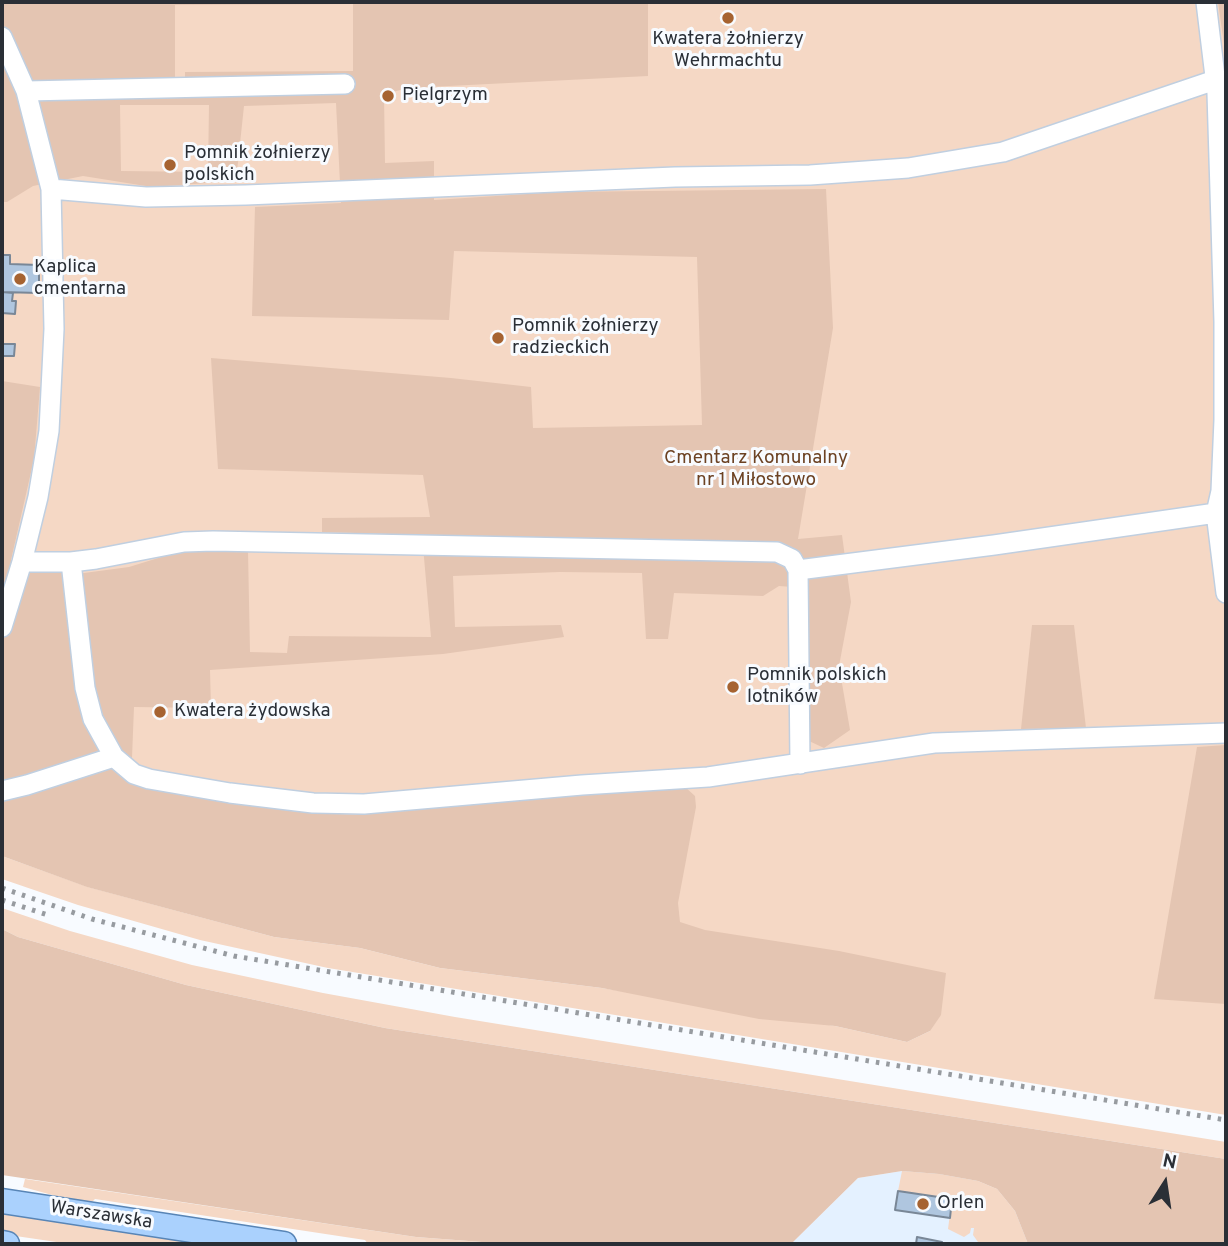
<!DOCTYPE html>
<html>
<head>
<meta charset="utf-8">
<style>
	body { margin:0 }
	#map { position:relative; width:1228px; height:1246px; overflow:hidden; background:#f8fbff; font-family:Overpass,sans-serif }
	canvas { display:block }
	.frame { position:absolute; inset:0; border:4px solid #2a2f36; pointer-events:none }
	.north { position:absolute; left:1130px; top:1148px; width:70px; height:70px; -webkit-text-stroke:5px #f8fbff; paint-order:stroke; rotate:12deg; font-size:19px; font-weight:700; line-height:28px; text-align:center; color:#2a2f36 }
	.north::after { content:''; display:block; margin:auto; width:24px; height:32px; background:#2a2f36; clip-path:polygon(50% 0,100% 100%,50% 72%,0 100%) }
</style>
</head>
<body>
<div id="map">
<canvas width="1228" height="1246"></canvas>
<div class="frame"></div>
<div class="north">N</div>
</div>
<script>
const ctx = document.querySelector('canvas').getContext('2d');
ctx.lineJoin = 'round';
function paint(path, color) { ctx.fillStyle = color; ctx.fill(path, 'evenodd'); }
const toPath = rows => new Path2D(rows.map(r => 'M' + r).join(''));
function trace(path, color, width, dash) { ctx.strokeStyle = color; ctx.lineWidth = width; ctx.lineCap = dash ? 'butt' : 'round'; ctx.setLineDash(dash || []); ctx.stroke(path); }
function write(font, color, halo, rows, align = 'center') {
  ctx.font = font + ' Overpass,sans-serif'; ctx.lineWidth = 6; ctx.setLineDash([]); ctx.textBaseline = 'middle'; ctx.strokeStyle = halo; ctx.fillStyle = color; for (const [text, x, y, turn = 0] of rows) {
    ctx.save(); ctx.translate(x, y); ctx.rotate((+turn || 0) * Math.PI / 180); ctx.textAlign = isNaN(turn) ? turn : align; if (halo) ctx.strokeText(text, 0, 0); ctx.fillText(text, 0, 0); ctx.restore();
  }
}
paint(toPath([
	[902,1171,939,1174,978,1181,1015,1211,1028,1244,791,1244,858,1178]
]), '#e4f1ff');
paint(toPath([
	[2,2,1226,2,1226,1115,328,968,200,940,78,905,2,879,2,856,88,887,274,937,360,948,440,968,602,988,835,1026,907,1042,930,1031,2,848],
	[2,908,70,931,192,965,323,993,455,1017,1226,1142,1226,1159,385,1028,186,985,18,937,2,929],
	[902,1171,939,1174,978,1181,997,1189,1015,1211,1028,1244,974,1244,978,1242,973,1235,974,1228,971,1228,970,1233,964,1237,948,1229,952,1199,898,1191],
	[25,1179,416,1237,508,1244,368,1244,365,1240,95,1199,89,1205,23,1187],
	[2,1211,221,1244,70,1244,2,1234]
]), '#f5d8c5');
paint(toPath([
	[2,2,648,2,648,76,409,88,384,94,385,163,434,161,434,200,558,192,826,189,833,328,798,539,842,535,851,602,839,666,850,730,824,748,809,741,806,588,779,586,763,596,674,593,668,639,646,639,642,573,560,572,453,576,455,627,561,625,564,637,443,654,210,670,211,708,134,707,131,783,290,811,355,815,560,796,685,787,695,796,696,807,678,903,680,922,705,930,839,951,946,973,941,1015,930,1031,907,1042,835,1026,759,1019,602,988,440,968,360,948,274,937,87,887,2,856,2,381,40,387,34,459,11,560,56,572,84,573,129,567,181,551,248,551,250,652,287,653,289,636,431,637,422,535,322,532,322,518,430,517,423,475,218,469,211,358,451,378,531,387,533,428,702,425,697,257,454,251,449,320,252,316,255,207,341,203,336,103,244,106,236,181,152,187,83,176,33,186,7,202,2,202],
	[353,4,353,71,185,72,185,78,175,78,175,5],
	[120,105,209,105,208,172,121,171],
	[1218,2,1226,2,1226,58],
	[1032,625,1074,625,1086,728,1021,729],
	[1226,745,1226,1004,1154,999,1197,747],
	[2,929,18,937,186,985,385,1028,1226,1159,1226,1244,1028,1244,1015,1211,997,1189,978,1181,939,1174,902,1171,858,1178,791,1244,508,1244,416,1237,2,1175]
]), '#e4c5b2');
const building = toPath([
	[2,255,10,255,10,264,39,265,39,293,2,292,2,255],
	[2,292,13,293,12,301,16,301,15,314,2,313,2,292],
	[2,342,3,344,15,344,14,356,2,356,2,342],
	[898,1191,952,1199,950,1218,895,1210,898,1191],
	[917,1237,942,1242,942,1244,916,1244,917,1237]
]);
paint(building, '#afc6df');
trace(building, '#798797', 2);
const minor = toPath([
	[1206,2,1217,93,1224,322,1224,420,1221,491,1216,513,1226,593],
	[2,37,26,91,51,189,54,329,49,431,38,497,22,562,2,627],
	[26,91,345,84],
	[51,189,146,197,246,195,675,177,810,175,908,168,1003,152,1215,80],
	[22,562,71,562,96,559,184,542,213,541,777,552,792,559,798,570,800,764],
	[71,562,85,688,93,719,114,757,134,774,149,779,230,793,313,803,364,804,582,785,708,777,934,743,1226,733],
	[798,570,994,545,1216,513,1226,509],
	[2,791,27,785,114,757]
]);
const major = toPath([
	[2,1201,284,1244],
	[2,1243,7,1244]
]);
trace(minor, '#c0cfe0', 22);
trace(major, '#5885b6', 27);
trace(minor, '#fff', 19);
trace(major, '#aad1fd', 24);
trace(toPath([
	[2,888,92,919,234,956,1226,1120],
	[2,900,48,915]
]), '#979ba0', 5, [3.5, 7]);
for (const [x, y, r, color] of [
	[728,18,7,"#a66331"],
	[388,96,7,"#a66331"],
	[170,165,7,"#a66331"],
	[20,279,7,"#a66331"],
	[498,338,7,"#a66331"],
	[733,687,7,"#a66331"],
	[160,712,7,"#a66331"],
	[923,1204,7,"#a66331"]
]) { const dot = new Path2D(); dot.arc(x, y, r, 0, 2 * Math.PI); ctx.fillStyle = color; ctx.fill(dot); trace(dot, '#f8fbff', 2.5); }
write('19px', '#2a2f36', '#f8fbff', [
	["Kwatera żołnierzy",728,40,"center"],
	["Wehrmachtu",728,62,"center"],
	["Pielgrzym",402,96],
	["Pomnik żołnierzy",184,154],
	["polskich",184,176],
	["Kaplica",34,268],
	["cmentarna",34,290],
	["Pomnik żołnierzy",512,327],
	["radzieckich",512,349],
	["Pomnik polskich",747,676],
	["lotników",747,698],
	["Kwatera żydowska",174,712],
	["Orlen",937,1204]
], 'left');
write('19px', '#6c4223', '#f8fbff', [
	["Cmentarz Komunalny",756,459],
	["nr 1 Miłostowo",756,481]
]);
write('19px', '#2a2f36', '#f8fbff', [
	["Warszawska",101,1216,9]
]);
</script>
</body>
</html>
